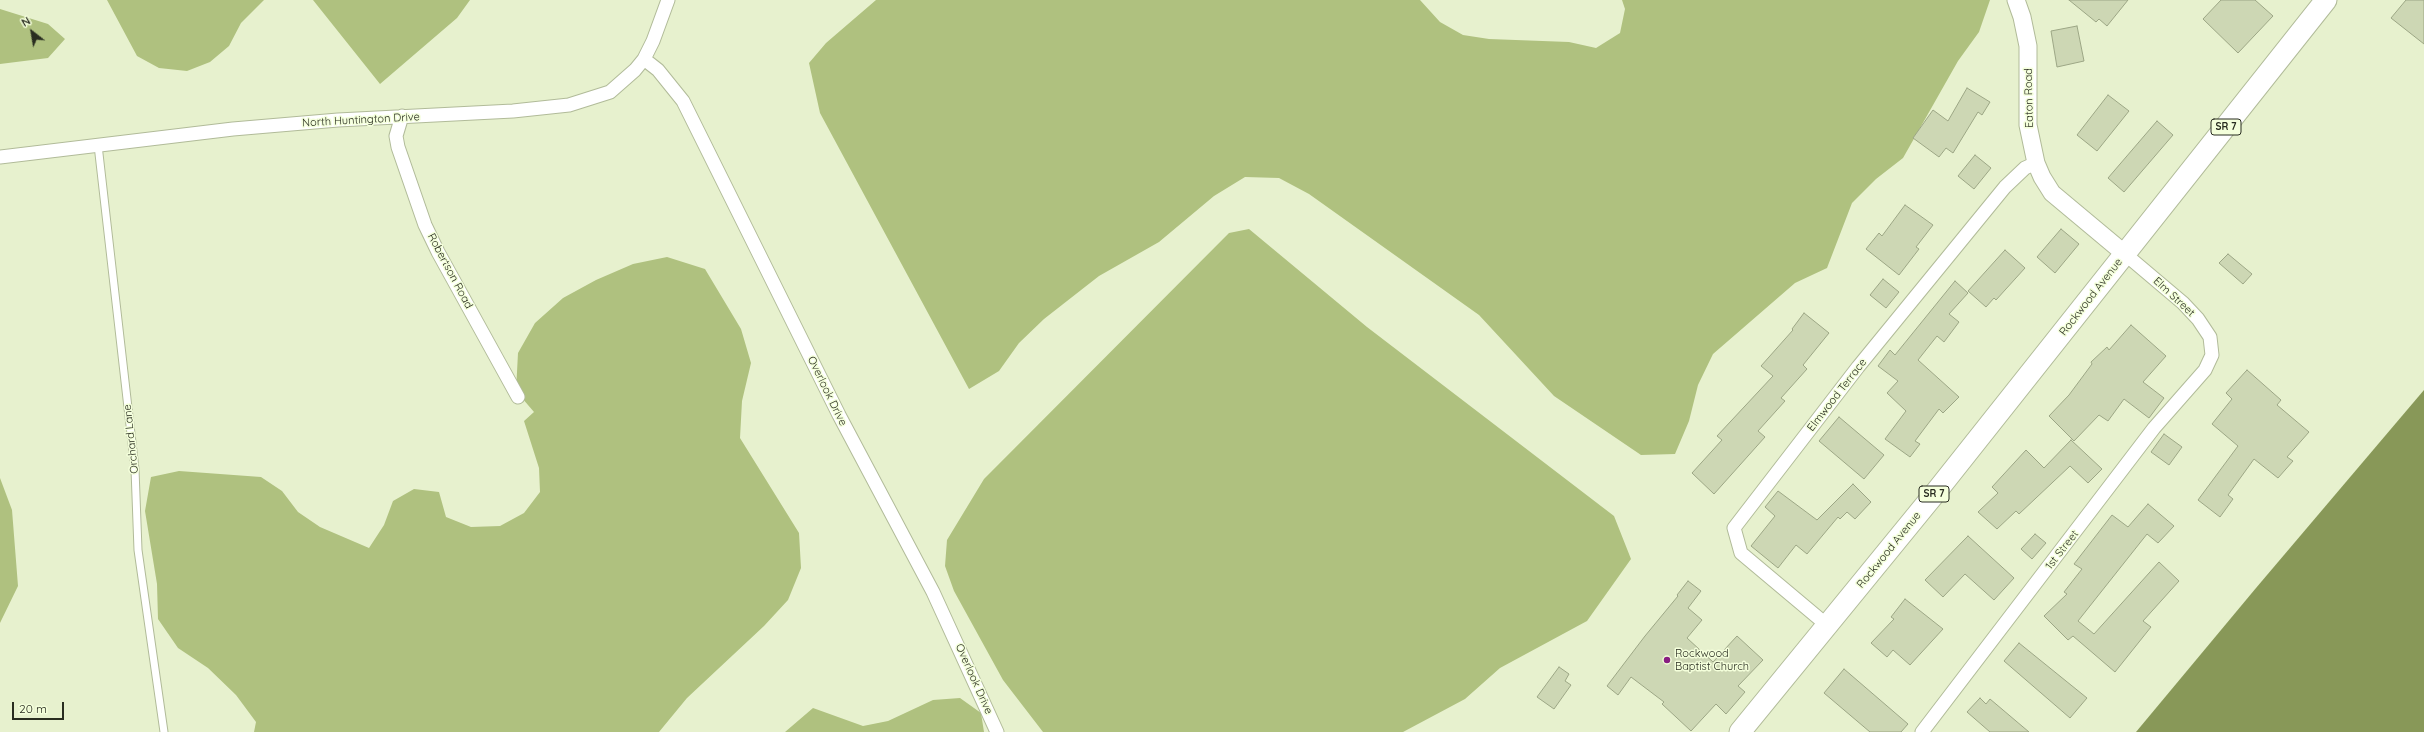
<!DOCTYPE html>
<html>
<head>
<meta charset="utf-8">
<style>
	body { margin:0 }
	#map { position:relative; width:2424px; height:732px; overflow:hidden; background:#e7f1ce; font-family:Quicksand,sans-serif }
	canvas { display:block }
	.north { position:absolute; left:12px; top:12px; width:40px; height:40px; -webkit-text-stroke:3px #f4ffdb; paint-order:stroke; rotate:329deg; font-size:11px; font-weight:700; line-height:16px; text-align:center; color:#292d20 }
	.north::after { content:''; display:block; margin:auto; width:14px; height:18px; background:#292d20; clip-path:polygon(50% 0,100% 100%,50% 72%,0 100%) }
	.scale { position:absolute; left:12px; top:702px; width:52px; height:18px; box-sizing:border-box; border:2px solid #292d20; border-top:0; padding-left:5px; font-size:12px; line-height:14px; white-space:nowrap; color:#292d20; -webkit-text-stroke:3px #f4ffdb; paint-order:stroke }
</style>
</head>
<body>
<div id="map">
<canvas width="2424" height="732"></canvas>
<div class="north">N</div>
<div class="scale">20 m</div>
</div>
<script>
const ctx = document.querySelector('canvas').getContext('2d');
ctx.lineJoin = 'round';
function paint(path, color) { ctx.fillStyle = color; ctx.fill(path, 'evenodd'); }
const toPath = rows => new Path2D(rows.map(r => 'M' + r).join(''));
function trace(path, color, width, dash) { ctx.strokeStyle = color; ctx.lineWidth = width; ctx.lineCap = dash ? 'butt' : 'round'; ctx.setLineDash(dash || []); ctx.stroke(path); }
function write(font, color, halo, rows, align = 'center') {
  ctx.font = font + ' Quicksand,sans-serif'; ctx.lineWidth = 3; ctx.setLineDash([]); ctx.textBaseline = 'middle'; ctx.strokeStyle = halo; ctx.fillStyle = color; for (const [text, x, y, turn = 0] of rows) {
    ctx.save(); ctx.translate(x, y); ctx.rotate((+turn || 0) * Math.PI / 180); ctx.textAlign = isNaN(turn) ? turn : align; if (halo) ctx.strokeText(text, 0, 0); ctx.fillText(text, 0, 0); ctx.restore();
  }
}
paint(toPath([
	[107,0,264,0,241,23,229,46,210,62,187,71,159,68,137,56],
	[313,0,470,0,457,18,380,84],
	[876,0,1420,0,1440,22,1463,35,1489,39,1569,42,1596,48,1620,33,1625,9,1622,0,1990,0,1979,32,1958,61,1903,158,1876,179,1852,203,1827,268,1795,283,1713,354,1698,385,1689,421,1675,454,1641,455,1554,396,1479,315,1309,194,1279,178,1245,177,1214,196,1159,242,1099,276,1044,319,1019,343,999,371,969,389,820,113,809,63,826,43],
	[0,9,48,24,65,39,48,58,0,64],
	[1249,229,1367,327,1614,516,1631,559,1587,621,1500,668,1465,699,1403,732,1043,732,1003,680,954,591,945,566,947,540,984,479,1229,233],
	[667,257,705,269,741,329,751,363,742,401,740,438,799,533,801,568,788,600,764,626,687,698,659,732,254,732,256,722,236,695,208,668,178,648,158,619,157,584,145,511,151,477,179,471,261,477,282,491,298,512,320,527,369,548,384,525,393,501,414,489,439,492,446,517,471,527,500,526,524,513,540,492,539,468,524,421,534,412,516,391,518,353,535,323,563,298,596,280,633,264],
	[0,478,12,510,18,586,0,623],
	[960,698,981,713,984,732,785,732,813,708,863,726,888,721,933,700]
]), '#afc17f');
paint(toPath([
	[2424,390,2424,732,2136,732,2256,588]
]), '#889858');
const building = toPath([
	[2069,0,2128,0,2107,26,2099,19,2096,22,2069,0],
	[2221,0,2255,0,2273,16,2238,53,2203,19,2221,0],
	[2406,0,2424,0,2424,44,2391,18,2406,0],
	[2077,26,2084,61,2057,67,2051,31,2077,26],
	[1967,88,1990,102,1982,115,1978,112,1953,153,1946,148,1939,157,1913,138,1933,110,1948,121,1967,88],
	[2108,95,2129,111,2097,151,2077,135,2108,95],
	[2157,121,2173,135,2124,192,2108,178,2157,121],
	[1975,155,1991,168,1974,189,1958,176,1975,155],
	[1905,205,1933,225,1916,247,1919,249,1899,275,1866,249,1879,233,1882,236,1905,205],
	[2061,229,2079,244,2055,273,2037,257,2061,229],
	[2005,250,2025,268,1996,300,1994,298,1986,307,1968,291,2005,250],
	[2228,254,2252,274,2243,284,2219,263,2228,254],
	[1883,279,1899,292,1886,308,1870,295,1883,279],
	[1955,281,1968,293,1949,314,1959,322,1944,342,1937,336,1918,360,1959,397,1943,413,1939,409,1915,441,1920,444,1910,457,1885,439,1906,411,1887,393,1898,381,1878,366,1890,350,1895,355,1955,281],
	[1804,313,1829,333,1803,365,1807,369,1781,398,1785,401,1758,431,1765,437,1714,494,1692,473,1722,440,1717,436,1773,376,1761,366,1793,330,1792,329,1804,313],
	[2131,325,2166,356,2143,382,2164,398,2149,418,2124,399,2108,421,2099,415,2074,441,2049,416,2069,395,2092,364,2091,362,2107,347,2109,350,2131,325],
	[2247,370,2281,400,2277,405,2309,432,2287,457,2293,461,2278,478,2254,459,2228,495,2233,499,2220,517,2198,500,2238,446,2212,424,2232,399,2226,393,2247,370],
	[1839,417,1884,455,1864,479,1819,441,1839,417],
	[2164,434,2182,447,2169,465,2151,452,2164,434],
	[2071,440,2102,469,2088,483,2070,466,2019,514,2016,511,1997,529,1978,512,1998,493,1992,487,2026,450,2044,468,2071,440],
	[1853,484,1871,502,1855,519,1847,512,1840,519,1838,517,1807,554,1796,545,1778,568,1751,546,1775,516,1765,507,1778,491,1817,520,1853,484],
	[2148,504,2174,526,2158,543,2147,534,2078,621,2094,634,2159,562,2179,581,2143,621,2151,627,2115,672,2073,636,2068,640,2044,616,2067,594,2064,592,2082,569,2074,564,2112,515,2128,527,2148,504],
	[2035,534,2046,543,2032,559,2021,549,2035,534],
	[1968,536,2014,578,1994,600,1965,574,1943,597,1925,580,1968,536],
	[1688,581,1701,591,1688,608,1702,620,1687,638,1713,662,1737,636,1763,660,1738,686,1745,692,1726,714,1716,704,1691,731,1662,704,1664,702,1631,677,1618,695,1607,686,1645,636,1678,596,1677,595,1688,581],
	[1905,599,1943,629,1910,665,1893,650,1887,657,1871,643,1894,619,1891,617,1905,599],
	[2019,643,2087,698,2070,718,2004,661,2019,643],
	[1559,667,1569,674,1565,681,1571,685,1554,709,1537,697,1559,667],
	[1844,669,1908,724,1901,732,1870,732,1824,693,1844,669],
	[1980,698,1986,704,1990,699,2029,732,1990,732,1967,712,1980,698]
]);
paint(building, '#cdd7b4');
trace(building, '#9ca685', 1);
const service = toPath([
	[98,145,135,469,138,550,164,732]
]);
const minor = toPath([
	[644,59,658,70,683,101,839,415,933,592,997,732],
	[402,116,396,136,398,147,425,225,438,252,518,397],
	[0,157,233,129,338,120,513,111,569,105,610,92,635,70,644,59,653,41,668,0],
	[1828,626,1741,553,1734,528,1858,367,2005,187,2025,168,2036,163],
	[1922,732,2154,428,2205,370,2212,355,2210,337,2198,319,2183,303,2125,254]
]);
const tertiary = toPath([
	[2016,0,2022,17,2028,46,2028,125,2036,163,2042,177,2052,193,2125,254]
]);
const primary = toPath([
	[1740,732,1936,492,2326,0]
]);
trace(service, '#b1bb99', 9);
trace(minor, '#b1bb99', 15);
trace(tertiary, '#b1bb99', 19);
trace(primary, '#b1bb99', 23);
trace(service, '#fff', 7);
trace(minor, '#fff', 13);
trace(tertiary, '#fff', 17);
trace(primary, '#fff', 21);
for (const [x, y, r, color] of [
	[1667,660,4,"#881d82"]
]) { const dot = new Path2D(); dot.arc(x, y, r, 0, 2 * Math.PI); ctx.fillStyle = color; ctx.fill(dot); trace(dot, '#f4ffdb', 1.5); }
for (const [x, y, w] of [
	[2226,127,30],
	[1934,494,30]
]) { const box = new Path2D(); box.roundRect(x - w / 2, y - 8, w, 16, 3); ctx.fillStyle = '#f4ffdb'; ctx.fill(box); trace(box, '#292d20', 1); }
write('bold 10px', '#292d20', null, [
	["SR 7",2226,127],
	["SR 7",1934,494]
]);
write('11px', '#292d20', '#f4ffdb', [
	["Eaton Road",2029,98,-91],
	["North Huntington Drive",361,120,-3],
	["Robertson Road",450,271,62],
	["Rockwood Avenue",2091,297,-52],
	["Elm Street",2174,297,43],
	["Overlook Drive",827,391,64],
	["Elmwood Terrace",1837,395,-52],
	["Orchard Lane",131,439,-96],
	["Rockwood Avenue",1889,550,-51],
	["1st Street",2062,550,-52],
	["Overlook Drive",974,679,66]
]);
write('11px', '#292d20', '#f4ffdb', [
	["Rockwood",1675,654],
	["Baptist Church",1675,667]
], 'left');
</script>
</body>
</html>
